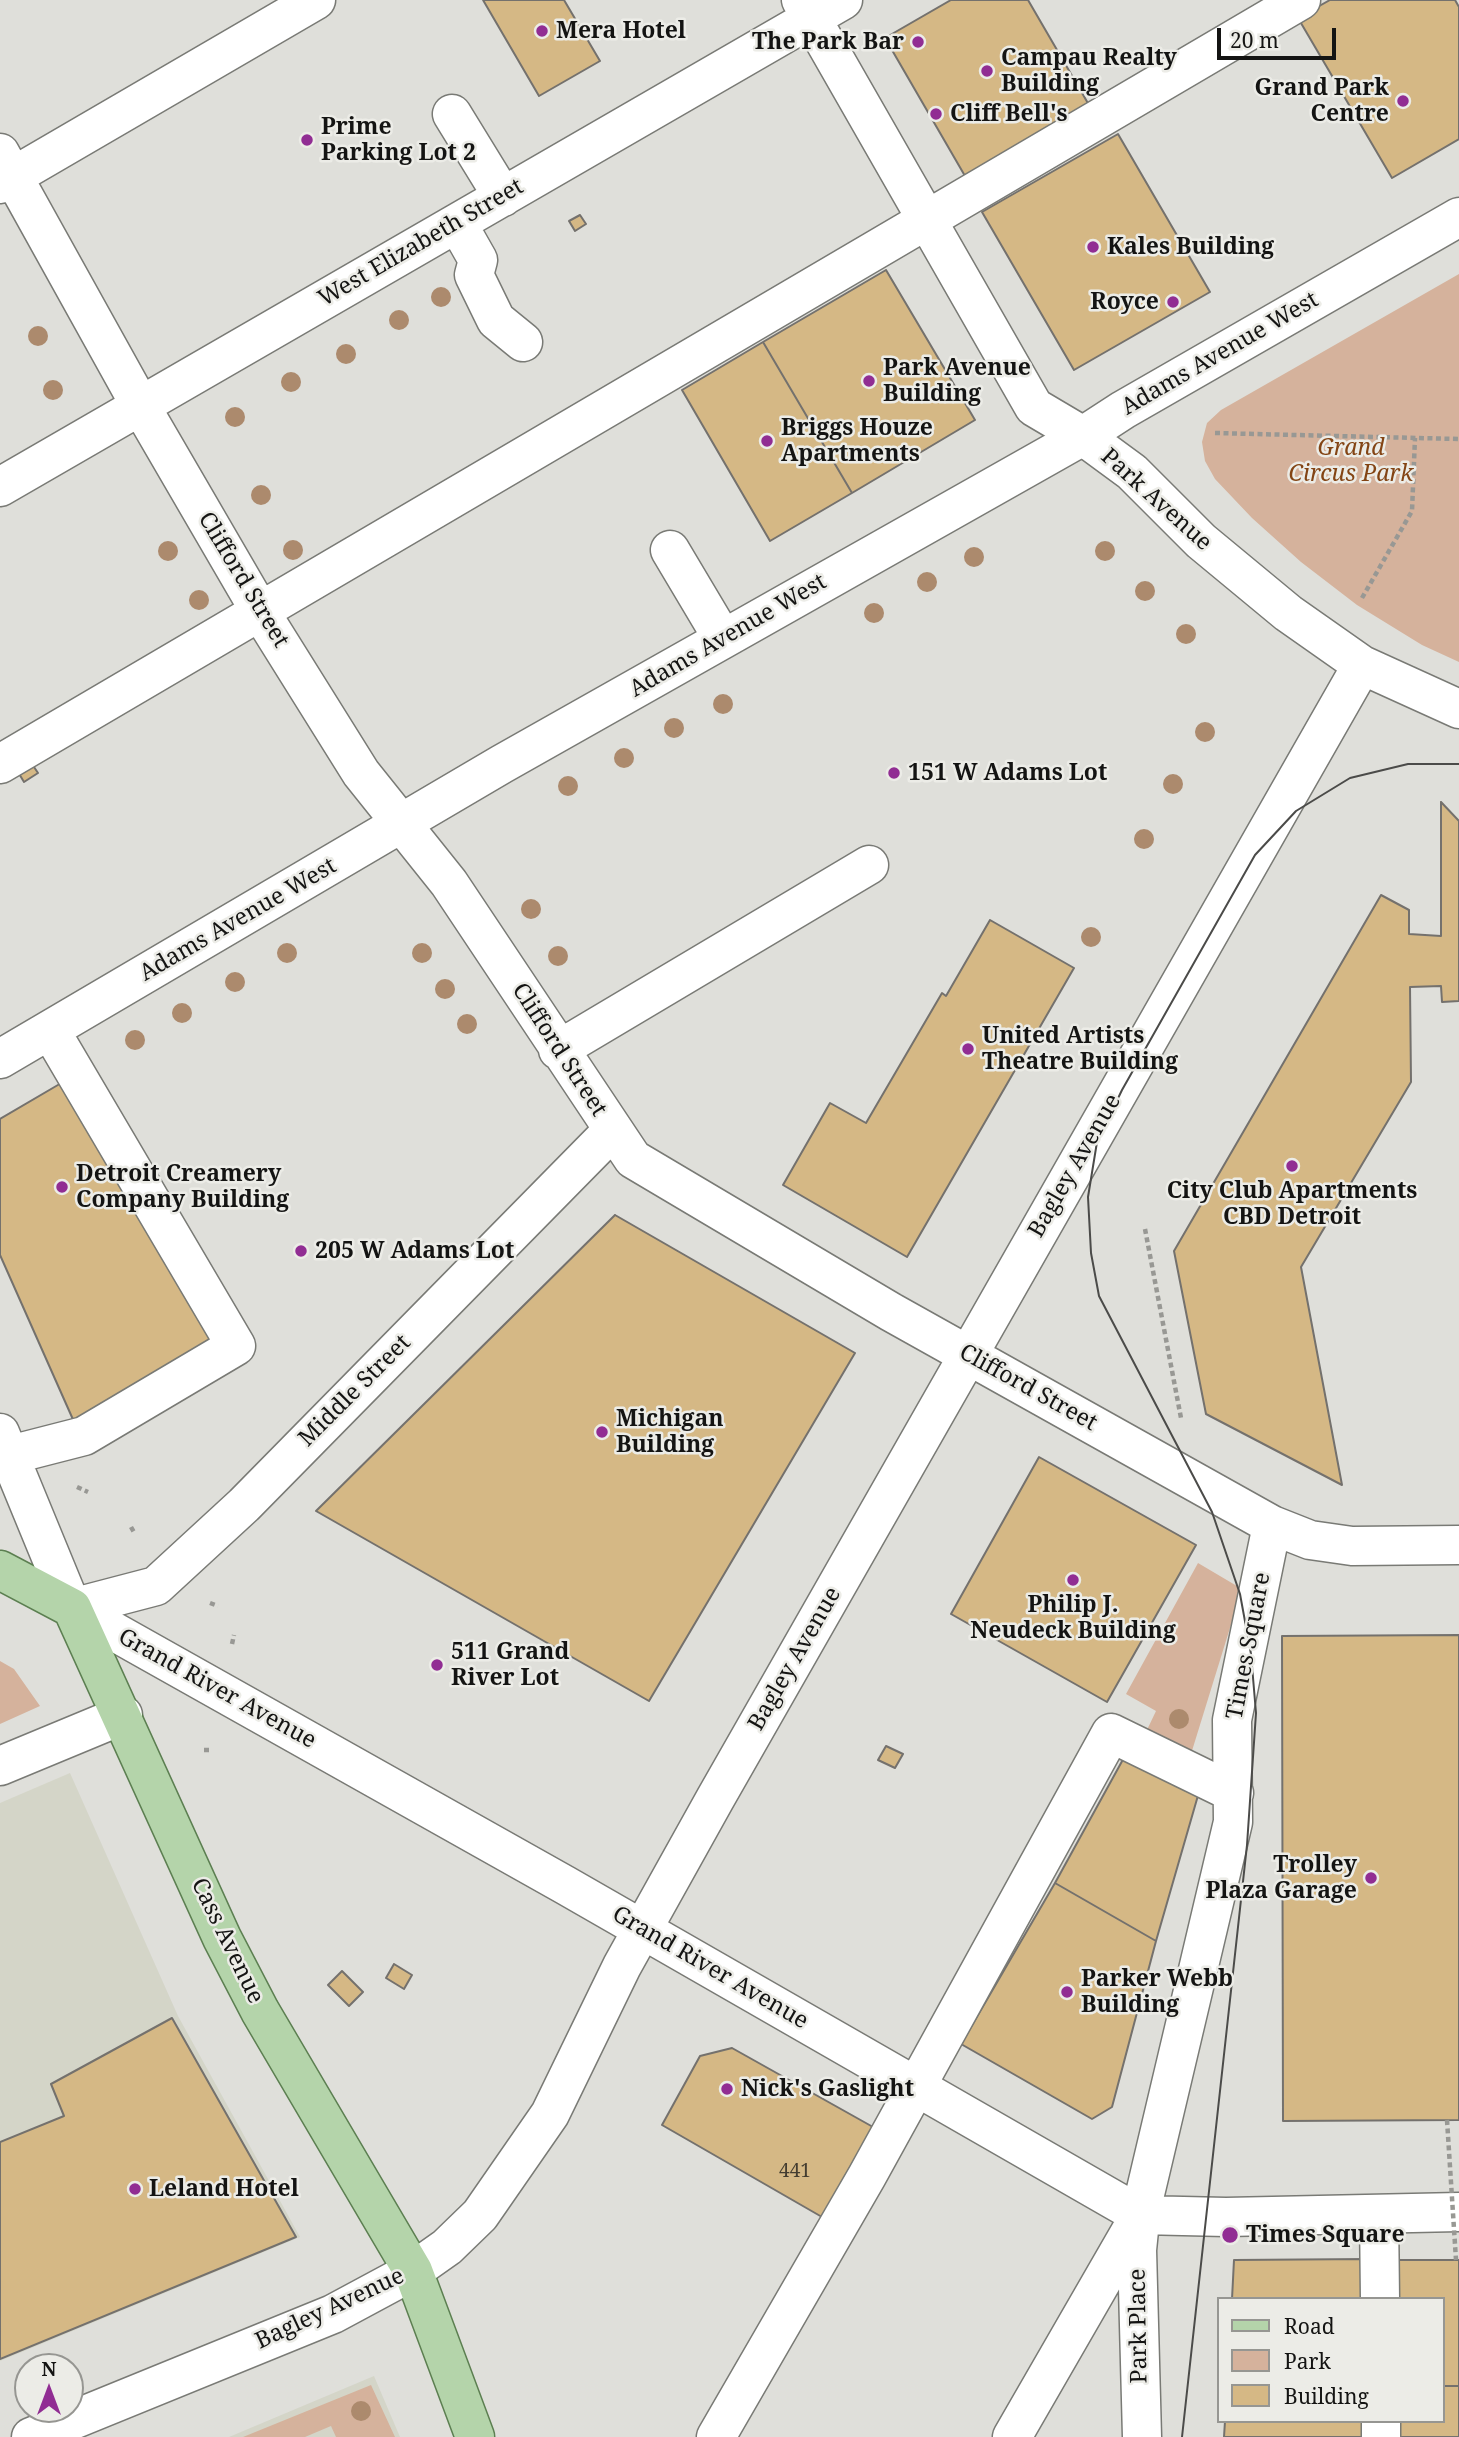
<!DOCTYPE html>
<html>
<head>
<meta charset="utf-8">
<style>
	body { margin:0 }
	#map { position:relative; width:1459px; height:2437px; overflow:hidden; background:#dfdfda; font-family:"Noto Serif",serif }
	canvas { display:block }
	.legend { position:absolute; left:1217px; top:2297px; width:228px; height:126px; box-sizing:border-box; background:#ecece7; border:2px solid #969692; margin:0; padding:9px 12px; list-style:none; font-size:21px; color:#141413 }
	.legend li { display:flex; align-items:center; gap:14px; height:35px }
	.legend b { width:35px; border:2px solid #969692 }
	.north { position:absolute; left:14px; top:2353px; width:70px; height:70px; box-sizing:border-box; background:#ecece7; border:2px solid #969692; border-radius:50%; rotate:0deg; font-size:19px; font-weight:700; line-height:28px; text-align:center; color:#141413 }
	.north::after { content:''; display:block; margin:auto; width:24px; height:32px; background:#912d93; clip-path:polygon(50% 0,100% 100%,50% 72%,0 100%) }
	.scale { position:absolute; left:1217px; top:28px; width:119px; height:32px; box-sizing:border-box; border:4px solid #141413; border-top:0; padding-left:9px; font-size:21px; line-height:24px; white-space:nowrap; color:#141413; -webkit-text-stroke:5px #ecece7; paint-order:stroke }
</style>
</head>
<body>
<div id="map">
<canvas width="1459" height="2437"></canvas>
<ul class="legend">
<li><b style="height:9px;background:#b4d4aa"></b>Road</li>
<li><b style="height:19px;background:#d5b29c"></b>Park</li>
<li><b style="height:19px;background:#d5b885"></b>Building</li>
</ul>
<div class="north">N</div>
<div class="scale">20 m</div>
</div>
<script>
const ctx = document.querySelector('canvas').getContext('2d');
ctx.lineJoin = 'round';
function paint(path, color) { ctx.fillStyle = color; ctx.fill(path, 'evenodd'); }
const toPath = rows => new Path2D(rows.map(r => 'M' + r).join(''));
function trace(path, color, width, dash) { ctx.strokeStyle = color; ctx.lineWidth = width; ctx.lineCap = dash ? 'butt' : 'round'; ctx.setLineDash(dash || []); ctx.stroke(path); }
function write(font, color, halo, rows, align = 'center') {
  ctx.font = font + ' "Noto Serif",serif'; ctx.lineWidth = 5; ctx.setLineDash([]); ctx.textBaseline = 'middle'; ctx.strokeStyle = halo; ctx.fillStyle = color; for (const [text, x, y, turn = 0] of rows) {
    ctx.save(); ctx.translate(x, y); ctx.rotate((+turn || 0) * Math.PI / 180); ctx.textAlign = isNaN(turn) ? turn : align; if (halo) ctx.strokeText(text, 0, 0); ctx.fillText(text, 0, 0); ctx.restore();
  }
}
paint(toPath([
	[70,1773,178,2016,300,2237,0,2361,0,1803],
	[374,2376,400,2437,229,2437]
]), '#d4d5c8');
paint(toPath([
	[1459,274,1459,662,1422,645,1357,605,1301,562,1252,518,1215,479,1205,461,1202,442,1207,423,1221,410],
	[1198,1563,1242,1589,1191,1754,1146,1732,1156,1711,1126,1694],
	[0,1661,14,1669,40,1706,0,1724],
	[371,2385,395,2437,336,2437,331,2426,305,2437,243,2437]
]), '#d5b29c');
const building = toPath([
	[483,0,564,0,600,61,539,96,483,0],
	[951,0,1028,0,1089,105,965,176,885,38,951,0],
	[1330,0,1455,0,1459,7,1459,139,1392,178,1298,18,1330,0],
	[1118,134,1210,292,1074,370,982,212,1118,134],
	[580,215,586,224,575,231,569,221,580,215],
	[886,270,975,420,852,493,763,342,886,270],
	[763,342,852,493,770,541,682,390,763,342],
	[32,764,38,773,24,782,18,772,32,764],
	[1441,802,1459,821,1459,1001,1442,1002,1441,986,1410,987,1411,1082,1301,1267,1342,1485,1206,1414,1174,1251,1381,895,1409,910,1409,934,1441,936,1441,802],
	[990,920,1074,968,907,1257,783,1185,830,1103,866,1123,942,993,946,996,990,920],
	[63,1082,217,1342,75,1424,0,1255,0,1119,63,1082],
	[615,1215,855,1353,649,1701,316,1511,615,1215],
	[1039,1457,1196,1545,1107,1702,951,1614,1039,1457],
	[1459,1635,1459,2120,1283,2121,1282,1636,1459,1635],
	[886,1746,903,1754,895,1768,878,1760,886,1746],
	[1126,1754,1199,1792,1156,1941,1055,1883,1126,1754],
	[1055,1883,1156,1941,1112,2107,1092,2119,961,2044,1055,1883],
	[394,1964,412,1975,404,1989,386,1978,394,1964],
	[342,1971,363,1992,349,2006,328,1985,342,1971],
	[172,2018,296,2237,0,2359,0,2142,64,2116,51,2084,172,2018],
	[732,2048,873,2127,822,2217,662,2125,700,2056,732,2048],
	[1369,2259,1369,2299,1232,2299,1234,2260,1369,2259],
	[1390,2260,1459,2260,1459,2386,1443,2386,1443,2299,1390,2299,1390,2260],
	[1443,2386,1459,2386,1459,2437,1391,2437,1391,2421,1443,2421,1443,2386],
	[1225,2421,1370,2421,1370,2437,1224,2437,1225,2421]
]);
paint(building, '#d5b885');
trace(building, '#74716d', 2);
const minor = toPath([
	[801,0,1034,407,1083,436,1132,472,1201,541,1288,613,1362,665,1459,709],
	[452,114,503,197],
	[0,153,140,405,261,613,361,773,449,883,633,1159,891,1312,1272,1525,1310,1540,1352,1546,1459,1545],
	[0,184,316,0],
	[457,223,478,260,474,275,496,320,523,342],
	[0,487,843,0],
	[670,550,723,639],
	[0,764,1301,0],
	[558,1050,869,865],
	[0,1059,502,764,1083,436,1123,410,1459,217],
	[0,1433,72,1608],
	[10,1455,84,1436,236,1346,50,1030],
	[72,1608,565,1885,1140,2215,1226,2217,1459,2212],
	[72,1608,156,1586,244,1505,612,1131],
	[0,1766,123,1715],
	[1379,2214,1380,2299],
	[1140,2220,1137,2250,1142,2437],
	[1381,2421,1381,2437],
	[31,2437,333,2314,413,2271,447,2247,480,2215,550,2114,622,1966,715,1799,1362,665],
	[716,2437,867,2176,1111,1733,1234,1793],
	[1012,2437,1140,2215,1233,1822,1232,1720,1272,1525]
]);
const major = toPath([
	[0,1570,72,1608,222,1938,260,2011,413,2271,475,2437]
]);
trace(minor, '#797a75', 41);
trace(major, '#5c7f51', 41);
trace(toPath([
	[1215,433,1459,439],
	[1362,598,1412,511,1415,438],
	[1145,1229,1181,1418],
	[77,1487,88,1492],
	[131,1527,135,1534],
	[210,1603,218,1606],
	[232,1644,234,1635],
	[204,1750,210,1750]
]), '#989894', 4.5, [5, 3.5]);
trace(minor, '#fff', 38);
trace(major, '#b4d4aa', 38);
trace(toPath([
	[1182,2437,1247,1845,1256,1713,1251,1654,1240,1594,1212,1512,1099,1296,1091,1253,1088,1197,1097,1142,1122,1090,1255,855,1296,811,1350,778,1408,764,1459,764]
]), '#4b4b49', 2);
trace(toPath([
	[1447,2120,1456,2260]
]), '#989894', 4.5, [5, 3.5]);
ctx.fillStyle = '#ac8a6d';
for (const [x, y] of [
	[441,297],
	[399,320],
	[38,336],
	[346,354],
	[291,382],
	[53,390],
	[235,417],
	[261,495],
	[293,550],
	[168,551],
	[1105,551],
	[974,557],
	[927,582],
	[1145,591],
	[199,600],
	[874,613],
	[1186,634],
	[723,704],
	[674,728],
	[1205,732],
	[624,758],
	[1173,784],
	[568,786],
	[1144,839],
	[531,909],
	[1091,937],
	[287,953],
	[422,953],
	[558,956],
	[235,982],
	[445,989],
	[182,1013],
	[467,1024],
	[135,1040],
	[1179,1719],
	[361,2411]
]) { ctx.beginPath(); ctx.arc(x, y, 10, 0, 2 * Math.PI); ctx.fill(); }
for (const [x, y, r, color] of [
	[542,31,7,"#912d93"],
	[918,42,7,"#912d93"],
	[987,71,7,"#912d93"],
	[1403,101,7,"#912d93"],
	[936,114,7,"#912d93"],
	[307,140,7,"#912d93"],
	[1093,247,7,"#912d93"],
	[1173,302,7,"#912d93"],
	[869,381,7,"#912d93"],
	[767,441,7,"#912d93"],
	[894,773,7,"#912d93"],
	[968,1049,7,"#912d93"],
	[1292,1166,7,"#912d93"],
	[62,1187,7,"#912d93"],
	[301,1251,7,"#912d93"],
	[602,1432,7,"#912d93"],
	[1073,1580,7,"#912d93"],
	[437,1665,7,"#912d93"],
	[1371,1878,7,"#912d93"],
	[1067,1992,7,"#912d93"],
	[727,2089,7,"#912d93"],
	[135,2189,7,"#912d93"],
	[1230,2235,9,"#912d93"]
]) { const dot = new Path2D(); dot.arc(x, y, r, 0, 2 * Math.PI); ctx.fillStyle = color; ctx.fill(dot); trace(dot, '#ecece7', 2.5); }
write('19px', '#443d30', null, [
	["441",795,2172]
]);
write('bold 23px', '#141413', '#ecece7', [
	["Mera Hotel",556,31],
	["The Park Bar",904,42,"right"],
	["Campau Realty",1001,58],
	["Building",1001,84],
	["Grand Park",1389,88,"right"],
	["Centre",1389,114,"right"],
	["Cliff Bell's",950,114],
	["Prime",321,127],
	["Parking Lot 2",321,153],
	["Kales Building",1107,247],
	["Royce",1159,302,"right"],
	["Park Avenue",883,368],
	["Building",883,394],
	["Briggs Houze",781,428],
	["Apartments",781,454],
	["151 W Adams Lot",908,773],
	["United Artists",982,1036],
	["Theatre Building",982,1062],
	["Detroit Creamery",76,1174],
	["Company Building",76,1200],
	["City Club Apartments",1292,1191,"center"],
	["CBD Detroit",1292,1217,"center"],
	["205 W Adams Lot",315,1251],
	["Michigan",616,1419],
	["Building",616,1445],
	["Philip J.",1073,1605,"center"],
	["Neudeck Building",1073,1631,"center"],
	["511 Grand",451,1652],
	["River Lot",451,1678],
	["Trolley",1357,1865,"right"],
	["Plaza Garage",1357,1891,"right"],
	["Parker Webb",1081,1979],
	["Building",1081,2005],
	["Nick's Gaslight",741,2089],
	["Leland Hotel",149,2189],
	["Times Square",1246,2235]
], 'left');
write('23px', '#141413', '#ecece7', [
	["West Elizabeth Street",421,243,-30],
	["Adams Avenue West",1220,354,-30],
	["Park Avenue",1156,500,42],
	["Clifford Street",243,580,59],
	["Adams Avenue West",728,636,-30],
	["Adams Avenue West",238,920,-30],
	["Clifford Street",559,1050,57],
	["Bagley Avenue",1075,1166,-60],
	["Clifford Street",1028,1388,29],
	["Middle Street",355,1391,-45],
	["Times Square",1249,1646,-79],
	["Bagley Avenue",795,1659,-60],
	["Grand River Avenue",217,1689,29],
	["Cass Avenue",227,1941,64],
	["Grand River Avenue",710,1968,30],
	["Bagley Avenue",330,2309,-25],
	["Park Place",1139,2326,-91]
]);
write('italic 23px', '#834414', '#ecece7', [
	["Grand",1351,448],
	["Circus Park",1351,474]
]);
</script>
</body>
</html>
